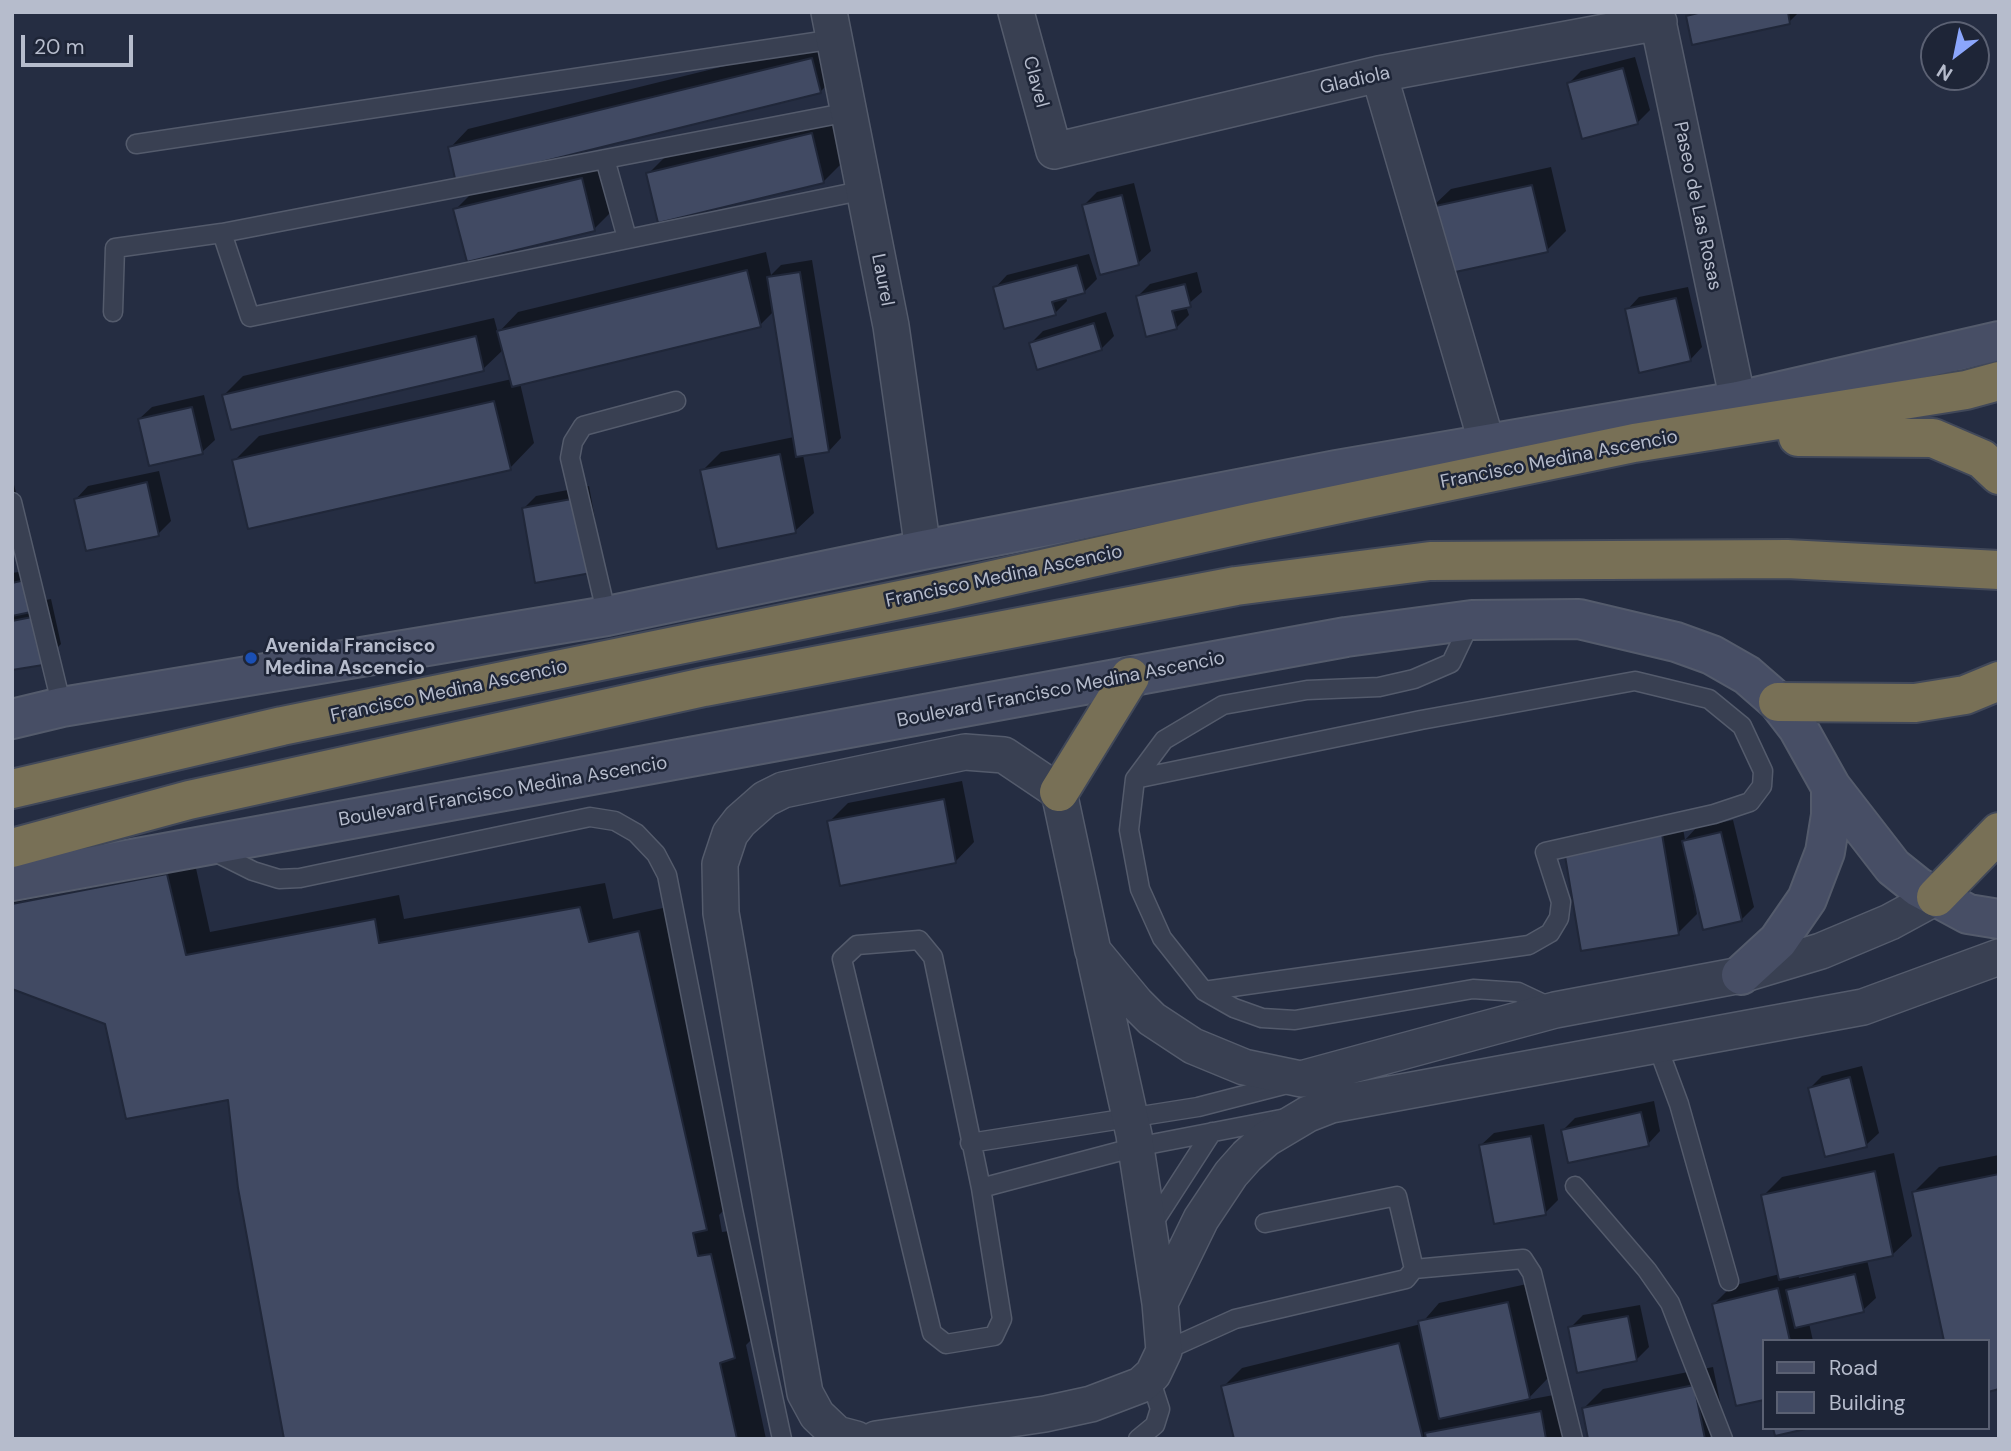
<!DOCTYPE html>
<html>
<head>
<meta charset="utf-8">
<style>
	body { margin:0 }
	#map { position:relative; width:2011px; height:1451px; overflow:hidden; background:#252d42; font-family:"DM Sans",sans-serif }
	canvas { display:block }
	.frame { position:absolute; inset:0; border:14px solid #b6bccc; pointer-events:none }
	.legend { position:absolute; left:1762px; top:1339px; width:228px; height:91px; box-sizing:border-box; background:#1e2537; border:2px solid #5b6173; margin:0; padding:9px 12px; list-style:none; font-size:21px; color:#b6bccc }
	.legend li { display:flex; align-items:center; gap:14px; height:35px }
	.legend b { width:35px; border:2px solid #5b6173 }
	.north { position:absolute; left:1920px; top:21px; width:70px; height:70px; box-sizing:border-box; background:#1e2537; border:2px solid #5b6173; border-radius:50%; rotate:212deg; font-size:19px; font-weight:700; line-height:28px; text-align:center; color:#b6bccc }
	.north::after { content:''; display:block; margin:auto; width:24px; height:32px; background:#8ba6fc; clip-path:polygon(50% 0,100% 100%,50% 72%,0 100%) }
	.scale { position:absolute; left:21px; top:35px; width:112px; height:32px; box-sizing:border-box; border:4px solid #b6bccc; border-top:0; padding-left:9px; font-size:21px; line-height:24px; white-space:nowrap; color:#b6bccc; -webkit-text-stroke:5px #1e2537; paint-order:stroke }
</style>
</head>
<body>
<div id="map">
<canvas width="2011" height="1451"></canvas>
<div class="frame"></div>
<ul class="legend">
<li><b style="height:9px;background:#474e65"></b>Road</li>
<li><b style="height:19px;background:#414a63"></b>Building</li>
</ul>
<div class="north">N</div>
<div class="scale">20 m</div>
</div>
<script>
const ctx = document.querySelector('canvas').getContext('2d');
ctx.lineJoin = 'round';
function paint(path, color) { ctx.fillStyle = color; ctx.fill(path, 'evenodd'); }
const toPath = rows => new Path2D(rows.map(r => 'M' + r).join(''));
function trace(path, color, width, dash) { ctx.strokeStyle = color; ctx.lineWidth = width; ctx.lineCap = dash ? 'butt' : 'round'; ctx.setLineDash(dash || []); ctx.stroke(path); }
function write(font, color, halo, rows, align = 'center') {
  ctx.font = font + ' "DM Sans",sans-serif'; ctx.lineWidth = 5; ctx.setLineDash([]); ctx.textBaseline = 'middle'; ctx.strokeStyle = halo; ctx.fillStyle = color; for (const [text, x, y, turn = 0] of rows) {
    ctx.save(); ctx.translate(x, y); ctx.rotate((+turn || 0) * Math.PI / 180); ctx.textAlign = isNaN(turn) ? turn : align; if (halo) ctx.strokeText(text, 0, 0); ctx.fillText(text, 0, 0); ctx.restore();
  }
}
paint(toPath([
	[1692,12,1799,12,1789,22,1688,16],
	[831,40,839,73,820,92,450,148,468,129],
	[1635,57,1650,110,1638,122,1569,83,1581,71],
	[831,115,843,162,824,181,660,221,648,174,667,155],
	[600,160,613,210,594,229,455,210,474,191],
	[1551,167,1566,231,1547,250,1432,207,1451,189],
	[1134,183,1151,251,1138,263,1084,205,1097,192],
	[766,252,771,275,781,265,812,260,841,438,829,451,803,455,814,513,795,531,702,471,721,452,794,437,774,311,760,325,520,383,534,443,510,468,234,461,259,436,512,379,504,349,483,369,224,395,243,376,494,318,498,333,518,312],
	[1089,254,1097,279,1084,292,1066,297,1067,301,1055,313,995,288,1007,275],
	[1197,272,1202,292,1186,306,1189,315,1176,328,1137,297,1150,284],
	[1688,287,1702,347,1690,360,1627,310,1639,297],
	[1106,312,1114,336,1101,349,1031,343,1043,331],
	[204,395,215,440,202,452,139,419,152,407],
	[159,471,171,521,158,534,76,499,88,486],
	[12,477,22,516,12,526],
	[589,486,602,558,524,508,536,496],
	[37,569,40,601,51,599,61,644,42,663,12,669,12,573],
	[962,781,974,842,956,861,829,822,848,803],
	[1681,816,1685,840,1696,828,1733,820,1754,907,1741,920,1694,897,1697,914,1678,933,1566,850,1585,832],
	[192,850,210,932,399,895,404,919,605,883,613,919,663,908,731,1203,719,1215,722,1232,736,1230,759,1332,746,1345,766,1439,286,1439,230,1098,106,1023,12,987,12,885],
	[1862,1066,1879,1133,1866,1145,1810,1088,1822,1076],
	[1654,1101,1660,1131,1648,1144,1563,1130,1575,1118],
	[1544,1124,1558,1200,1545,1213,1481,1145,1494,1133],
	[1894,1153,1912,1236,1893,1254,1867,1260,1876,1298,1863,1310,1809,1323,1813,1341,1764,1341,1764,1398,1737,1404,1714,1304,1732,1286,1780,1274,1763,1196,1782,1177],
	[1842,1265,1843,1268,1799,1278,1798,1274],
	[1999,1155,1999,1388,1988,1341,1914,1192,1939,1167],
	[1527,1284,1548,1378,1527,1400,1559,1394,1568,1439,1428,1439,1427,1434,1422,1439,1223,1387,1242,1368,1421,1324,1439,1303],
	[1640,1305,1649,1347,1636,1360,1570,1328,1583,1315],
	[1713,1367,1724,1422,1708,1439,1590,1439,1584,1408,1603,1389]
]), '#0007');
const building = toPath([
	[1702,12,1788,12,1790,24,1692,45,1686,16,1702,12],
	[812,58,821,93,456,183,448,147,812,58],
	[1623,68,1638,124,1582,139,1567,83,1623,68],
	[812,133,824,183,658,223,646,173,812,133],
	[582,178,595,231,467,262,453,209,582,178],
	[1532,185,1548,252,1446,274,1431,207,1532,185],
	[1122,195,1139,265,1100,275,1082,205,1122,195],
	[1077,265,1085,293,1052,302,1056,315,1004,329,993,287,1077,265],
	[747,270,761,327,512,387,497,331,747,270],
	[800,272,829,452,796,457,767,277,800,272],
	[1185,284,1191,307,1172,311,1177,329,1146,337,1136,296,1185,284],
	[1676,298,1691,361,1639,373,1625,309,1676,298],
	[1094,323,1102,350,1037,370,1029,343,1094,323],
	[476,336,484,371,231,430,222,395,476,336],
	[494,401,511,470,248,529,232,460,494,401],
	[192,407,203,454,149,466,138,419,192,407],
	[780,454,796,533,717,549,700,470,780,454],
	[147,482,159,536,86,551,74,499,147,482],
	[577,498,591,573,535,583,522,508,577,498],
	[25,580,31,612,12,616,12,583,25,580],
	[32,617,43,665,12,670,12,621,32,617],
	[944,799,956,863,840,886,827,821,944,799],
	[1721,832,1742,921,1703,930,1682,841,1721,832],
	[1662,834,1679,935,1581,951,1564,850,1662,834],
	[167,874,186,955,375,919,379,943,580,907,589,942,639,931,707,1230,693,1233,698,1256,711,1254,735,1358,720,1363,737,1439,284,1439,238,1188,228,1100,126,1119,105,1024,12,989,12,904,167,874],
	[1850,1077,1867,1147,1825,1157,1808,1088,1850,1077],
	[1641,1112,1649,1146,1568,1163,1561,1130,1641,1112],
	[1531,1136,1546,1215,1494,1224,1479,1145,1531,1136],
	[1875,1171,1893,1256,1779,1280,1761,1195,1875,1171],
	[1999,1174,1999,1389,1988,1392,1988,1341,1944,1341,1912,1192,1999,1174],
	[1855,1274,1864,1312,1795,1328,1786,1290,1855,1274],
	[1778,1288,1790,1341,1764,1341,1764,1400,1736,1406,1712,1304,1778,1288],
	[1508,1302,1530,1399,1439,1419,1418,1321,1508,1302],
	[1628,1316,1637,1361,1577,1373,1568,1327,1628,1316],
	[1399,1343,1423,1439,1234,1439,1221,1386,1399,1343],
	[1694,1385,1705,1439,1588,1439,1582,1408,1694,1385],
	[1541,1411,1546,1439,1426,1439,1425,1433,1541,1411],
	[1773,1428,1810,1428,1775,1436,1773,1428]
]);
paint(building, '#414a63');
trace(building, '#202739', 2);
const lane = toPath([
	[136,144,835,39],
	[605,159,627,238],
	[222,233,250,317,865,190],
	[113,312,115,248,222,233,849,112],
	[12,502,62,707],
	[607,616,570,458,573,442,583,426,676,401],
	[1471,621,1451,663,1414,679,1379,687,1307,690,1223,705,1164,740,1135,779,1129,830,1140,889,1162,938,1204,991,1234,1008,1262,1018,1295,1020,1473,989,1518,992,1552,1008],
	[1135,779,1421,720,1635,681,1709,699,1742,726,1763,771,1762,786,1750,802,1714,814,1545,852,1561,902,1559,918,1550,933,1529,945,1204,991],
	[211,850,253,871,279,879,300,878,590,817,615,821,636,833,656,854,667,875,733,1210,782,1439],
	[919,940,933,957,981,1188,1002,1319,994,1336,946,1344,932,1333,842,959,857,945,919,940],
	[1657,1045,1679,1104,1729,1281],
	[970,1143,1198,1107,1291,1083],
	[1575,1186,1647,1270,1670,1303,1723,1439],
	[981,1188,1136,1147,1281,1119],
	[1150,1228,1212,1132],
	[1414,1269,1523,1259,1532,1273,1573,1439],
	[1164,1351,1235,1319,1406,1279,1414,1269,1397,1196,1265,1223],
	[1138,1439,1155,1425,1160,1409,1150,1378]
]);
const street = toPath([
	[829,12,891,326,923,550],
	[1016,12,1054,151,1379,74,1659,22],
	[1656,12,1738,401],
	[1379,74,1487,444],
	[1095,959,1134,1135,1160,1303],
	[856,1439,837,1434,817,1415,805,1393,721,913,720,864,730,834,740,821,765,799,783,790,965,752,1004,755,1059,792,1093,951,1136,1003,1152,1019,1193,1046,1244,1067,1301,1079,1555,1010,1741,975,1821,951,1890,922,1936,897],
	[876,1439,1045,1414,1091,1404,1141,1385,1153,1374,1164,1351,1160,1303,1201,1219,1231,1174,1247,1156,1266,1139,1308,1114,1331,1105,1863,1007,1999,957]
]);
const secondary = toPath([
	[12,719,62,707,607,616,923,550,1336,470,1738,401,1999,341],
	[12,881,1346,637,1472,620,1579,619,1676,642,1712,655,1747,675,1778,702,1798,728,1831,787,1893,867,1918,887,1968,914,1999,919],
	[1741,975,1778,941,1807,899,1825,852,1831,815,1831,787]
]);
const highway = toPath([
	[1798,437,1933,438,1982,459,1999,475],
	[1778,702,1915,703,1965,695,1999,681],
	[12,789,282,726,934,593,1253,522,1634,443,1966,390,1999,381],
	[1059,792,1130,677],
	[12,848,189,800,704,687,1236,586,1430,561,1787,559,1999,570],
	[1936,897,1999,832]
]);
trace(lane, '#545b6c', 21);
trace(street, '#545b6c', 38);
trace(secondary, '#545b6c', 42);
trace(highway, '#414859', 42);
trace(lane, '#394052', 18);
trace(street, '#394052', 35);
trace(secondary, '#474e65', 38);
trace(highway, '#787056', 38);
for (const [x, y, r, color] of [
	[251,658,7,"#1a4fb4"]
]) { const dot = new Path2D(); dot.arc(x, y, r, 0, 2 * Math.PI); ctx.fillStyle = color; ctx.fill(dot); trace(dot, '#1e2537', 2.5); }
write('19px', '#b6bccc', '#1e2537', [
	["Gladiola",1355,81,-13],
	["Clavel",1035,82,75],
	["Paseo de Las Rosas",1697,206,78],
	["Laurel",882,280,79],
	["Francisco Medina Ascencio",1559,460,-11],
	["Francisco Medina Ascencio",1004,577,-12],
	["Boulevard Francisco Medina Ascencio",1061,690,-11],
	["Francisco Medina Ascencio",449,692,-12],
	["Boulevard Francisco Medina Ascencio",503,792,-10]
]);
write('bold 19px', '#b6bccc', '#1e2537', [
	["Avenida Francisco",265,647],
	["Medina Ascencio",265,669]
], 'left');
</script>
</body>
</html>
